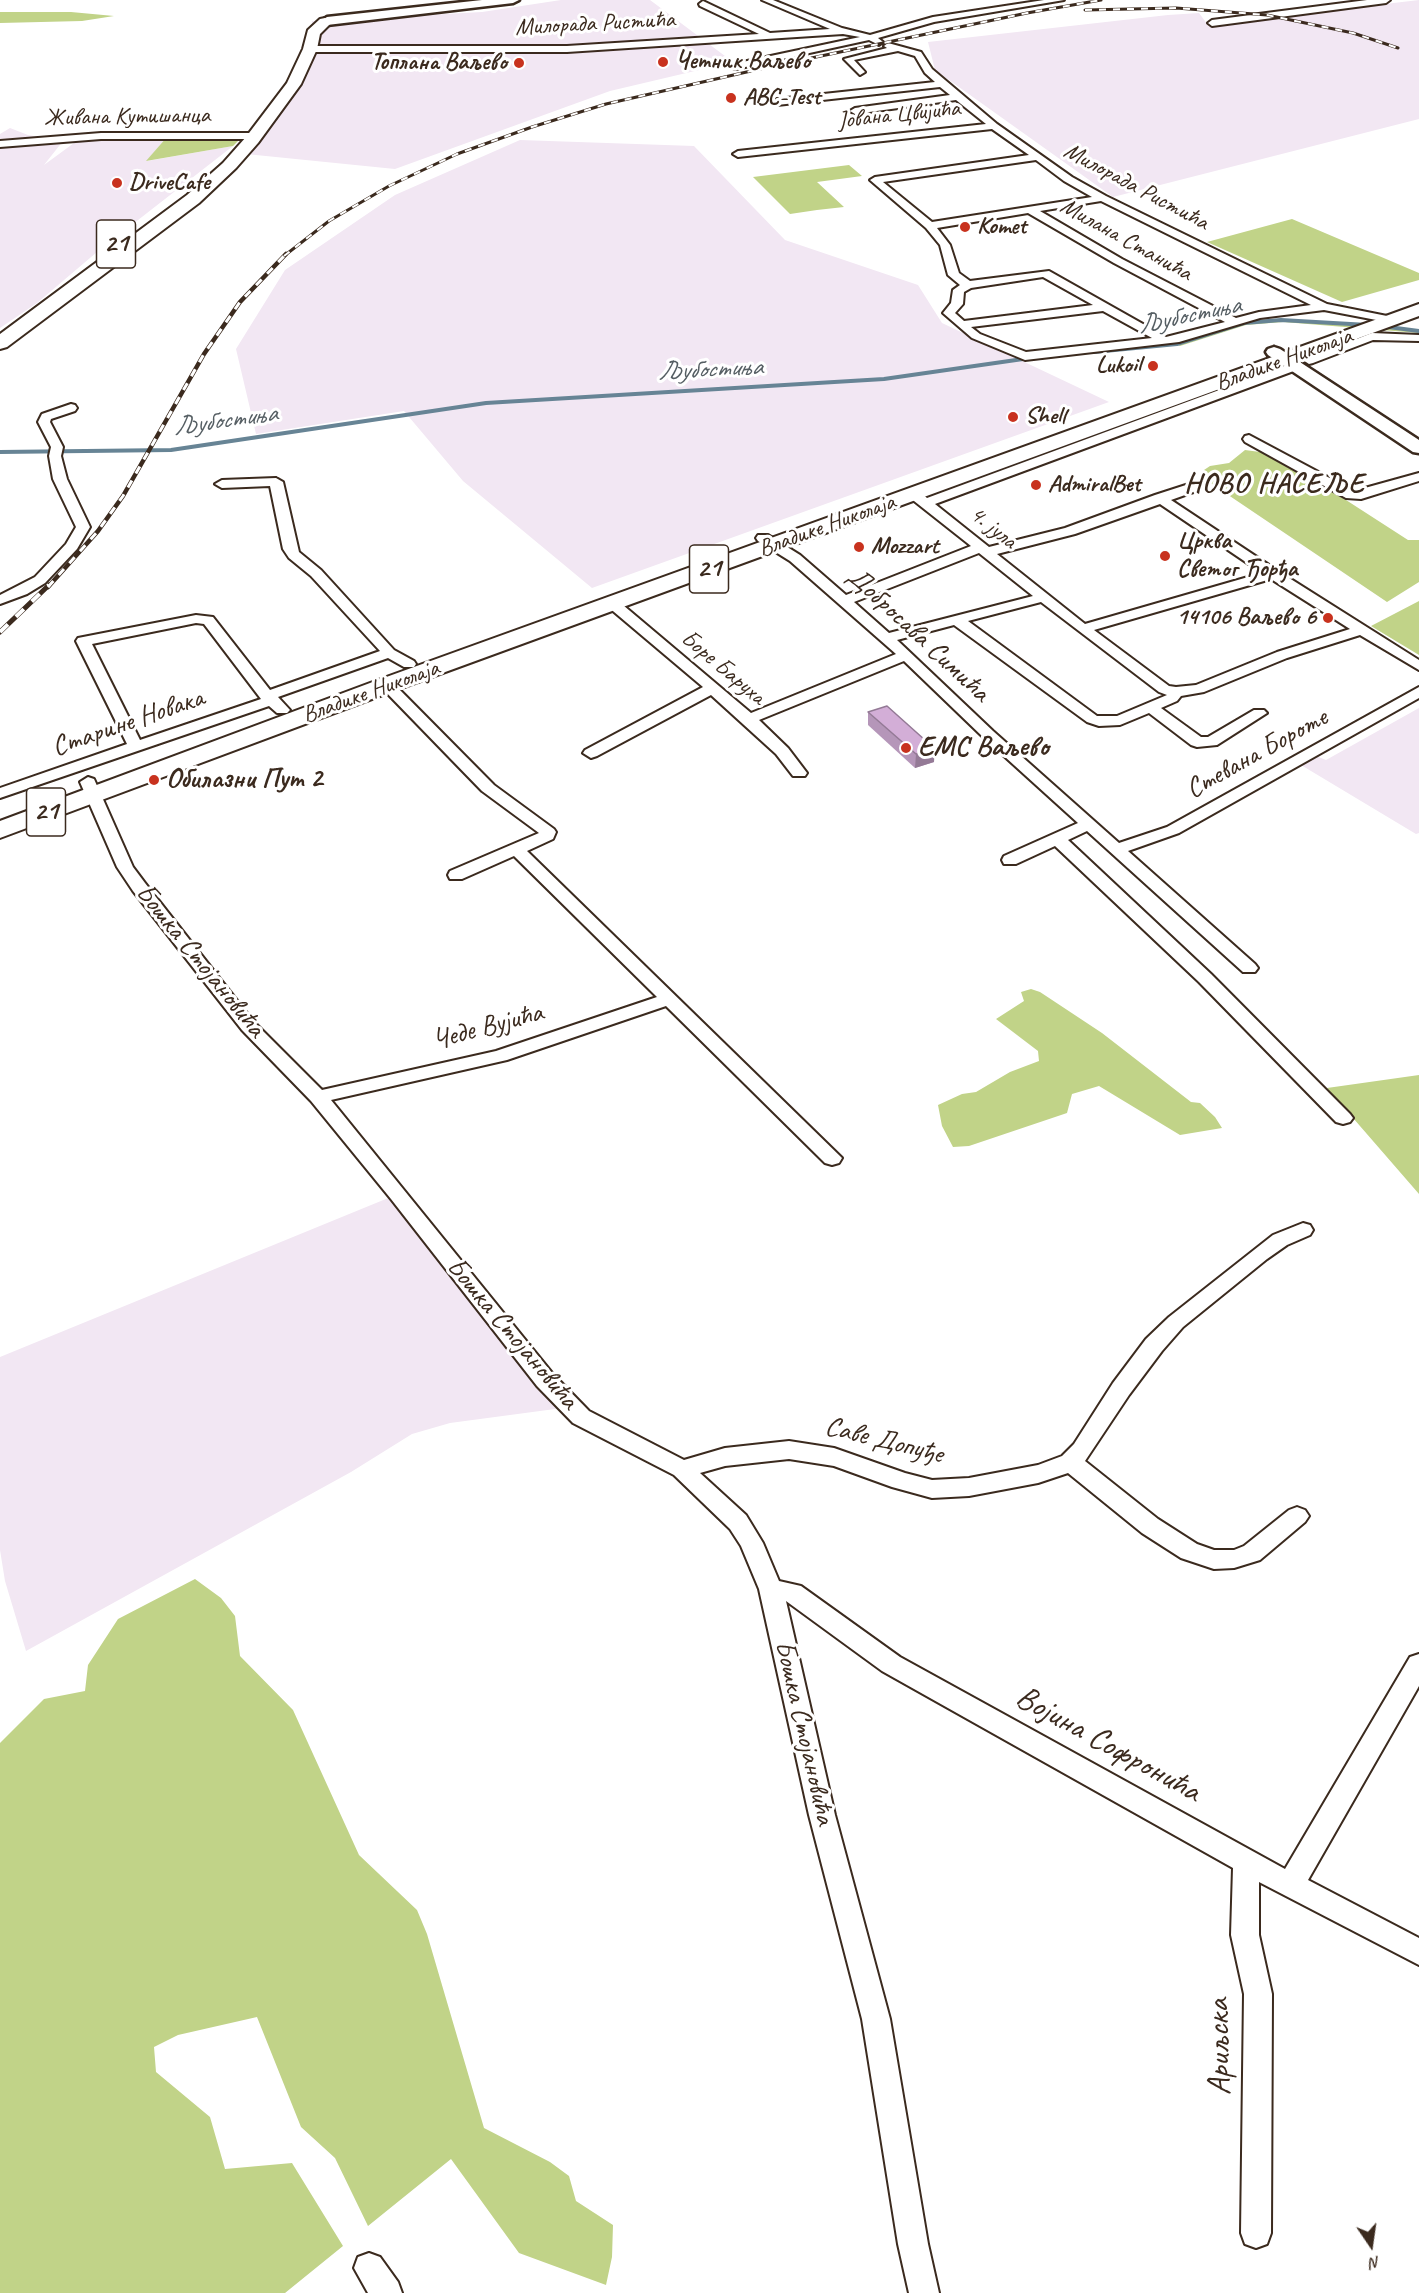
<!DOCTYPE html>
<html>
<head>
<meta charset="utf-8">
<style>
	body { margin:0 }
	#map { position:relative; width:1419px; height:2293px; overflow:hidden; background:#fff; font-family:Caveat,sans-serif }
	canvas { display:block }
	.north { position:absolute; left:1341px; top:2215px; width:60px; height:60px; -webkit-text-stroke:4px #fff; paint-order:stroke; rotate:167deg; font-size:16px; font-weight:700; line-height:24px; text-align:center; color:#3b2a1e }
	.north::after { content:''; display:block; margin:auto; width:21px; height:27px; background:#3b2a1e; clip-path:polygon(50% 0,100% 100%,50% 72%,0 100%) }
</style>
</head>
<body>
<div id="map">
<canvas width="1419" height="2293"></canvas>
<div class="north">N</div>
</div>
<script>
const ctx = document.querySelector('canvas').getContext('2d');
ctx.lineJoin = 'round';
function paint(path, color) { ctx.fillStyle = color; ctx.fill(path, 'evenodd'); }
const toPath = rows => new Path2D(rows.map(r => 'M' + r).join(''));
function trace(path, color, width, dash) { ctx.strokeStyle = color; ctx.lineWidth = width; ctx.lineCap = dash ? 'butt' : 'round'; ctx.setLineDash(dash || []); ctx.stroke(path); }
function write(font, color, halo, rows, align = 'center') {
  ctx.font = font + ' Caveat,sans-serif'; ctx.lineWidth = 6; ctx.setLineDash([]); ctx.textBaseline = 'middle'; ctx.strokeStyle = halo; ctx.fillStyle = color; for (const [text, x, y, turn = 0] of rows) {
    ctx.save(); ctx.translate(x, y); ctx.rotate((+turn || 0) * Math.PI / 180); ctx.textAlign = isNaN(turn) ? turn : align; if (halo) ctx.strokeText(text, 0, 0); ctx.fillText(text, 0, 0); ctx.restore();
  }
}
paint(toPath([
	[561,0,650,0,733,62,610,91,395,169,246,154,274,110,311,39,312,21,482,12],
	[1419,0,1419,119,1113,197,935,70,928,42,1168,15,1199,13,1208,25],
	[10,128,28,135,63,141,44,165,74,143,96,137,167,137,147,161,233,146,97,252,37,303,0,328,0,134],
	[520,140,694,146,785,240,918,285,942,323,1109,402,592,588,463,481,404,411,256,434,236,349,285,270,395,195],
	[1419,708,1419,833,1416,834,1301,765,1316,756,1326,760],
	[398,1194,570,1407,450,1423,412,1434,351,1472,26,1651,5,1581,0,1550,0,1357]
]), '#f2e7f3');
paint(toPath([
	[0,12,71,12,114,16,82,21,0,23],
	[167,137,239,138,240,139,233,146,146,161],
	[849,165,862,176,817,182,844,207,817,210,790,214,753,177],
	[1292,219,1419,273,1419,280,1342,302,1207,242],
	[1281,319,1396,327,1419,330,1419,333,1283,322,1246,325,1180,346,1174,343,1243,322],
	[1245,450,1260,452,1346,500,1408,540,1419,540,1419,582,1387,602,1206,480,1204,470,1210,466,1229,463],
	[1419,601,1419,655,1371,626],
	[1031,989,1040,992,1102,1033,1191,1102,1200,1103,1215,1117,1222,1128,1180,1135,1099,1086,1072,1094,1067,1113,969,1146,953,1147,942,1126,938,1105,962,1094,976,1092,1010,1072,1039,1061,1038,1051,996,1019,1024,1001,1021,992],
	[1419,1075,1419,1194,1327,1088],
	[195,1579,221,1598,235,1616,240,1656,293,1710,359,1855,417,1910,427,1934,484,2128,550,2162,569,2176,576,2201,613,2225,612,2257,606,2285,519,2253,451,2159,368,2226,335,2158,301,2127,257,2017,178,2035,154,2047,156,2072,210,2117,225,2169,292,2163,343,2246,285,2293,0,2293,0,1743,44,1699,85,1691,88,1665,118,1619]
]), '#c1d388');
trace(toPath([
	[1381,326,1419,331],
	[1094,352,1177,344,1244,323,1281,320,1368,325],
	[0,452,171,450,486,403,884,379,1030,358]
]), '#678495', 4);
const street = toPath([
	[762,0,773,0,842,28,870,35,933,17,1044,0,1064,0,934,22,878,38,883,42,879,45,869,40,736,69,733,68,733,64,860,37,843,34,567,52,310,52,306,49,310,46,567,46,759,34,700,6,699,4,703,1,770,33,830,29,762,0],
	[1367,0,1390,0,1386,3,1212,26,1208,23,1212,20,1367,0],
	[888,43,921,52,932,69,997,124,1072,177,1106,196,1327,304,1392,317,1398,320,1392,323,1324,310,1260,318,1179,342,1025,360,972,338,943,313,951,303,953,290,960,285,948,275,940,245,926,228,870,180,875,177,1029,155,992,129,738,157,733,154,738,151,986,124,956,100,855,114,850,111,855,108,950,95,940,87,777,105,772,102,777,99,935,82,925,73,915,56,898,51,854,60,865,72,860,75,844,59,887,48,884,46,888,43],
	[1036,160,1064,181,1092,197,932,222,883,182,1036,160],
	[1101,201,1311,305,1259,312,1236,318,1122,259,1040,211,1101,201],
	[1028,213,1114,263,1225,322,1166,337,1049,271,970,281,959,273,950,245,937,228,1028,213],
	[1043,277,1093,305,964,321,955,313,963,304,964,292,971,288,1043,277],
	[1103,311,1152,338,1026,352,980,334,971,327,1103,311],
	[101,133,255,133,260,136,255,139,101,139,0,147,0,141,101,133],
	[1372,333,1419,335,1419,341,1373,340,1313,363,1309,364,1303,360,1372,333],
	[1295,362,1301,366,1299,369,935,504,989,547,1065,528,1155,495,1189,484,1199,484,1201,487,1199,490,1171,500,1278,571,1419,660,1419,670,1360,635,1287,658,1204,692,1181,696,1177,701,1161,708,1201,737,1208,737,1254,710,1264,710,1267,713,1217,745,1197,747,1191,745,1149,713,1120,725,1099,726,1087,722,954,625,897,640,993,731,1119,843,1167,827,1419,687,1419,698,1179,833,1128,851,1255,964,1258,968,1255,972,1243,972,1087,831,1068,840,1211,974,1350,1114,1353,1118,1350,1122,1343,1124,1336,1122,1199,982,1055,846,1016,864,1004,864,1002,860,1004,856,1078,823,983,737,904,661,759,720,788,748,807,773,805,776,793,776,776,754,711,695,597,756,591,758,583,753,585,750,703,687,607,606,605,603,607,600,617,600,751,713,896,654,790,561,758,541,756,538,758,535,768,535,800,555,846,595,971,546,909,497,907,494,909,491,919,491,927,498,1295,362],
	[1160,504,1262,573,1085,624,997,554,1075,534,1160,504],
	[979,553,1033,596,889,633,854,602,979,553],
	[1271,579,1350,629,1277,652,1196,685,1176,687,1169,686,1094,630,1271,579],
	[1041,602,1159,692,1167,695,1117,716,1097,716,968,621,1041,602],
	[71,404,75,405,77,408,75,411,51,419,50,422,63,447,61,456,67,479,90,527,77,549,45,583,27,594,0,604,0,595,35,577,66,544,76,527,53,479,49,456,51,447,38,422,42,414,71,404],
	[1249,435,1354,491,1419,473,1419,481,1361,499,1346,498,1245,442,1243,439,1245,436,1249,435],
	[276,478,283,482,299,552,321,570,394,650,414,661,416,664,414,667,404,667,388,658,278,697,290,710,287,713,277,713,269,706,0,798,0,788,127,744,76,641,78,638,196,615,213,617,270,690,380,651,311,576,289,558,283,549,270,486,222,488,215,484,222,480,276,478],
	[196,623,204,624,261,699,140,740,92,644,196,623],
	[387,680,392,682,494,785,554,829,556,832,553,839,527,851,842,1158,839,1163,832,1165,825,1163,666,1006,507,1060,331,1100,553,1374,589,1411,684,1460,725,1448,789,1441,834,1448,905,1473,932,1480,969,1478,1038,1465,1062,1456,1074,1444,1113,1383,1146,1339,1169,1317,1273,1235,1303,1223,1310,1225,1313,1230,1310,1235,1287,1245,1267,1259,1183,1327,1162,1351,1129,1395,1085,1461,1158,1519,1197,1544,1214,1550,1234,1550,1244,1546,1289,1510,1297,1507,1305,1510,1309,1516,1305,1522,1260,1560,1234,1568,1214,1569,1181,1558,1142,1533,1068,1473,1038,1483,969,1496,932,1498,892,1487,834,1466,789,1459,725,1466,700,1473,746,1515,763,1543,779,1581,801,1586,900,1657,1285,1869,1410,1657,1419,1654,1419,1686,1308,1880,1419,1938,1419,1965,1259,1882,1259,1935,1272,1994,1271,2233,1267,2244,1256,2248,1245,2244,1241,2233,1244,1994,1231,1935,1233,1868,882,1671,786,1601,835,1815,890,2019,928,2244,939,2293,909,2293,898,2244,862,2019,809,1815,759,1589,741,1546,730,1529,674,1475,573,1423,537,1386,391,1199,311,1101,242,1030,133,891,117,867,80,782,88,777,94,779,133,867,145,883,254,1022,322,1090,496,1051,657,997,514,856,462,879,450,879,448,875,450,871,539,833,482,791,382,688,379,685,382,682,387,680],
	[369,2253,380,2257,398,2282,402,2293,368,2293,354,2268,358,2257,369,2253]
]);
const secondary = toPath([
	[482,0,519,0,513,3,327,25,321,21,327,17,482,0],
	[1274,347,1280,349,1419,440,1419,453,1413,452,1268,355,1266,352,1268,349,1274,347]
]);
const primary = toPath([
	[325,18,332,22,320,34,317,49,301,84,258,143,236,168,199,203,7,347,0,349,0,334,187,195,223,163,246,137,287,83,303,49,308,30,320,19,325,18],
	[1419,304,1419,316,396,690,0,838,0,821,378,680,1419,304]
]);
trace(street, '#3b2a1e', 4);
trace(secondary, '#3b2a1e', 5);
trace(primary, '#3b2a1e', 4);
paint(street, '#fff');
paint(secondary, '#fff');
paint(primary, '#fff');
const railFar2 = toPath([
	[1085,10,1176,8,1267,15,1353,33,1398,48],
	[284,256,329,221,389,186,457,154,532,127,606,104,773,66,1027,13,1101,0]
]);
const railFar1 = toPath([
	[48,587,98,531,123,496,204,354,240,302,286,254]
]);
const rail = toPath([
	[0,632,49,585]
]);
trace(railFar2, '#3b2a1e', 3);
trace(railFar1, '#3b2a1e', 4.5);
trace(rail, '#3b2a1e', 5);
trace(railFar2, '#fff', 2, [7]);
trace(railFar1, '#fff', 3, [8]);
trace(rail, '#fff', 4, [11]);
paint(toPath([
	[868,712,934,762,915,768,868,725]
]), '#b596b9');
paint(toPath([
	[935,749,934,762,915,768,916,754]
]), '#947a96');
const building = toPath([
	[887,706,935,749,916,754,868,712,887,706]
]);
paint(building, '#d3aed7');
trace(building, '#947a96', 1.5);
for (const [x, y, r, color] of [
	[663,62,6,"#c8321e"],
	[519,63,6,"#c8321e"],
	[731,98,6,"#c8321e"],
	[117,183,6,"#c8321e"],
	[965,227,6,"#c8321e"],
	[1153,366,6,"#c8321e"],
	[1013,417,6,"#c8321e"],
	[1036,485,6,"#c8321e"],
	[859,547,6,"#c8321e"],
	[1165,556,6,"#c8321e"],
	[1328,618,6,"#c8321e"],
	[906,748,6,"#c8321e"],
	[154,780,6,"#c8321e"]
]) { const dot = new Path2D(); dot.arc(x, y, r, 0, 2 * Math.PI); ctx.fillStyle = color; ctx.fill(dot); trace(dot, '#fff', 2); }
write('24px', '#3b2a1e', '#fff', [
	["Милорада Ристића",595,24,-3],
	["Јована Цвијића",899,115,-6],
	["Живана Кутишанца",127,117,-1],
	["Милорада Ристића",1136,187,28],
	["Милана Станића",1126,240,29],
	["Владике Николаја",1284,360,-20],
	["Владике Николаја",827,526,-20],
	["4. јула",993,528,39],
	["Боре Баруха",723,668,40],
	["Владике Николаја",371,692,-20]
]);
write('bold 24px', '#3b2a1e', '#fff', [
	["Четник Ваљево",675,62],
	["Топлана Ваљево",507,63,"right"],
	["ABC-Test",743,98],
	["DriveCafe",129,183],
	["Komet",977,227],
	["Lukoil",1141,366,"right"],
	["Shell",1025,417],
	["AdmiralBet",1048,485],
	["Црква",1177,542],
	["Светог Ђорђа",1177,570],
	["Mozzart",871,547],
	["14106 Ваљево 6",1316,618,"right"]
], 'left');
write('italic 26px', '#555e63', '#fff', [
	["Љубостиња",1189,316,-12],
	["Љубостиња",710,370,-3],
	["Љубостиња",225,421,-8]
]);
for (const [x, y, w] of [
	[116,244,39],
	[709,569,39],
	[46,812,39]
]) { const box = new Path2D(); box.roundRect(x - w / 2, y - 24, w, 48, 4.5); ctx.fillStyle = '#fff'; ctx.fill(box); trace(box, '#3b2a1e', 1.5); }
write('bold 27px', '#3b2a1e', null, [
	["21",116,244],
	["21",709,569],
	["21",46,812]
]);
ctx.letterSpacing = '1.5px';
write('bold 28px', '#3b2a1e', '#fff', [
	["НОВО НАСЕЉЕ",1275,485]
]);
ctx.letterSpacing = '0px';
write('28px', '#3b2a1e', '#fff', [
	["Добросава Симића",918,635,43],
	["Старине Новака",128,723,-19],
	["Стевана Бороте",1257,754,-29],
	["Бошка Стојановића",200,961,51],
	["Чеде Вујића",488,1027,-15],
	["Бошка Стојановића",512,1334,50],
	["Саве Допуђе",884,1441,14],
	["Бошка Стојановића",804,1733,77]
]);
write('bold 28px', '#3b2a1e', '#fff', [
	["ЕМС Ваљево",918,748],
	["Обилазни Пут 2",166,780]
], 'left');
write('33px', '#3b2a1e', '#fff', [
	["Војина Софронића",1108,1745,29],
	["Ариљска",1220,2047,-91]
]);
</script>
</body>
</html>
